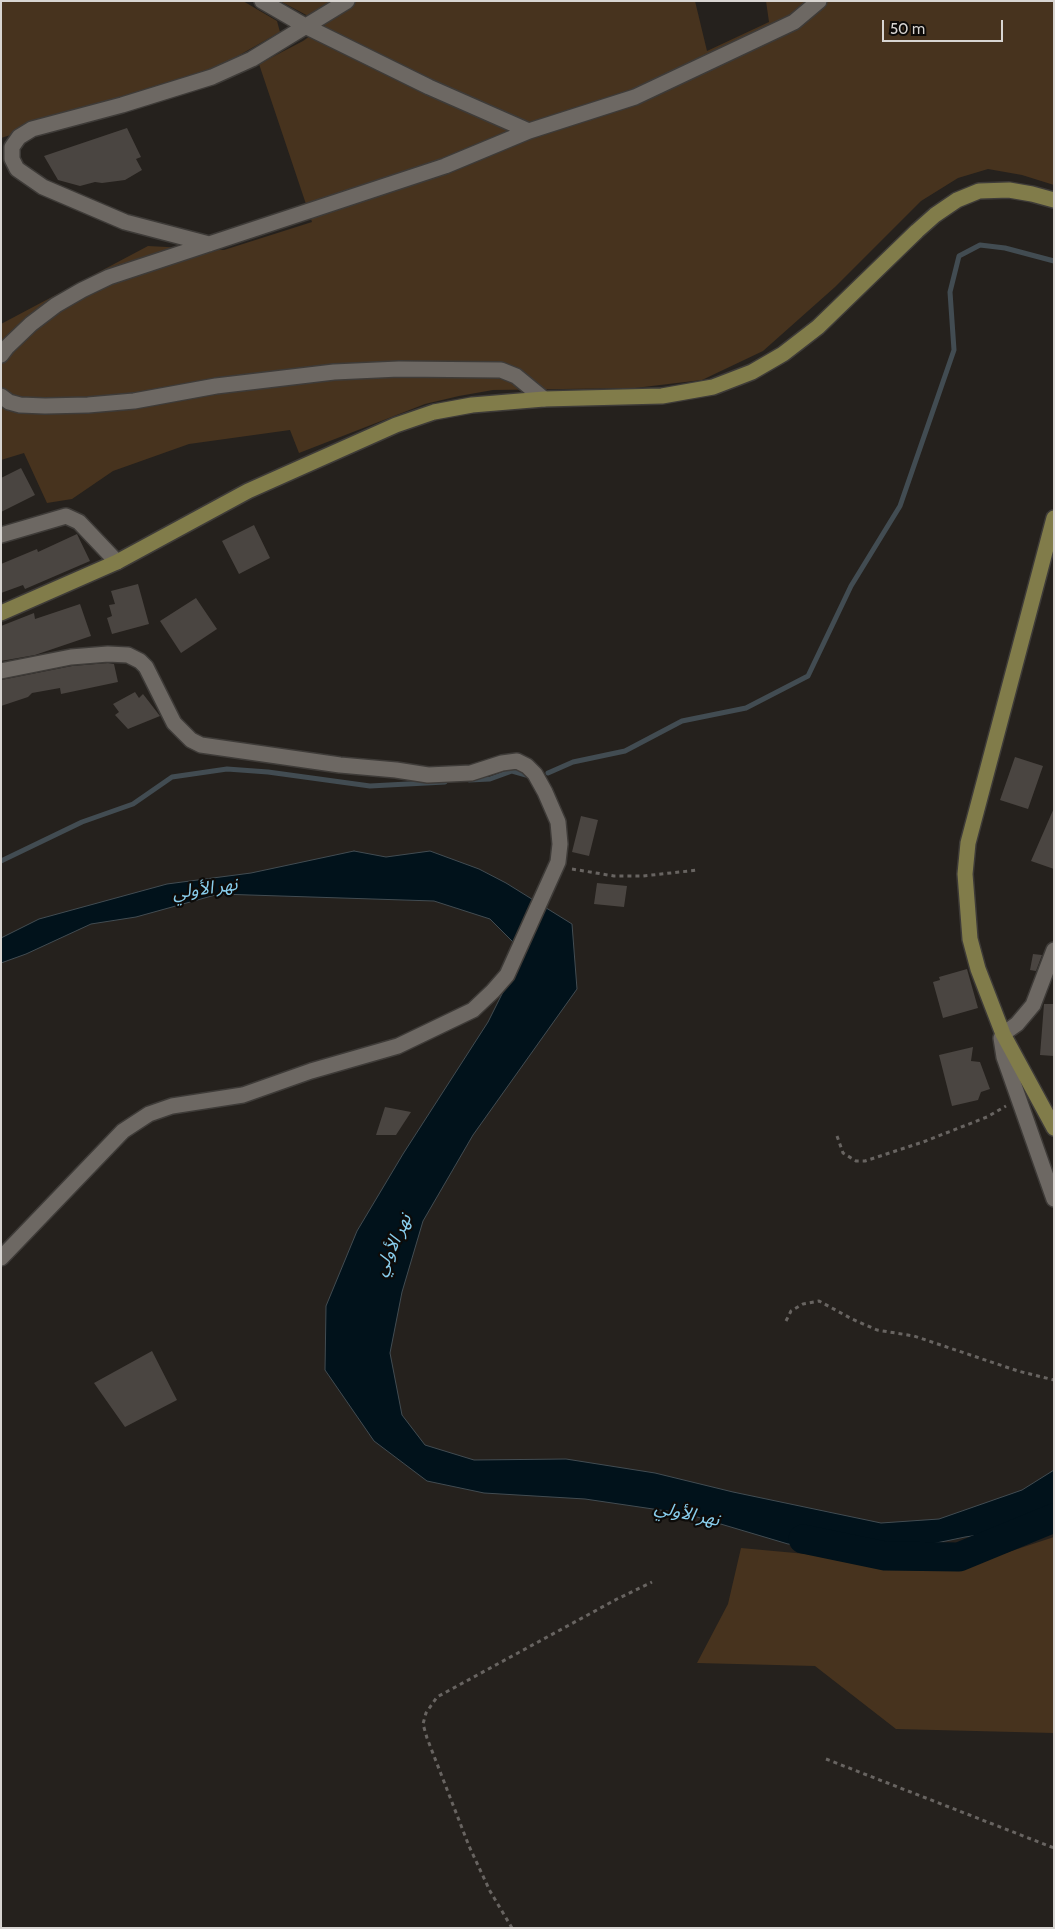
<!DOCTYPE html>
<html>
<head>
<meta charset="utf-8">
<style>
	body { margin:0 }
	#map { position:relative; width:1055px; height:1929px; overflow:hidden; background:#25211d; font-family:Cabin,sans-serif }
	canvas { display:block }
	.frame { position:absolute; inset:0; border:2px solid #d8d5d2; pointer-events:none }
	.scale { position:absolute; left:882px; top:20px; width:121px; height:22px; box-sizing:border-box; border:2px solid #d8d5d2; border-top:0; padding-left:6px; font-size:15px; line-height:18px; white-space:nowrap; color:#d8d5d2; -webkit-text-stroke:4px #0d0b09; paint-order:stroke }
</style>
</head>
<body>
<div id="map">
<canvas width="1055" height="1929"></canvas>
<div class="frame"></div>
<div class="scale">50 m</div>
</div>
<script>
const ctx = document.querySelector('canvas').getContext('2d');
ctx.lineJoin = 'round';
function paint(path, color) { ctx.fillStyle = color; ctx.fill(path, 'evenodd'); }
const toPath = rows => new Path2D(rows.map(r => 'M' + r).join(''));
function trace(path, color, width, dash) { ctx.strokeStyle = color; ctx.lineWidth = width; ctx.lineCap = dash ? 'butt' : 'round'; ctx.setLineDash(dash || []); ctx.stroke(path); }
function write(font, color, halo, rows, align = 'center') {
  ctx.font = font + ' Cabin,"Noto Sans Arabic",sans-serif'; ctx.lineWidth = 4.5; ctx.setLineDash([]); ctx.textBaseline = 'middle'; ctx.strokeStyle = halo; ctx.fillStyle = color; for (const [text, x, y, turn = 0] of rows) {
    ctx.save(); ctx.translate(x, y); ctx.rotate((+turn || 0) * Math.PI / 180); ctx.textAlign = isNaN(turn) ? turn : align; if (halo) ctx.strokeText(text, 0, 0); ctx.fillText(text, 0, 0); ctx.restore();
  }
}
paint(toPath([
	[1,1,243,1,277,21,280,32,208,73,1,138],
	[280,1,695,1,707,51,769,22,766,1,1054,1,1054,185,1022,175,988,169,958,178,921,201,835,287,763,351,702,380,635,388,493,390,459,396,425,404,299,453,290,430,189,444,113,471,72,499,47,503,24,453,1,460,1,324,148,246,224,250,312,222,259,64,303,41,325,25],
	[1054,1537,1054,1733,896,1729,815,1666,697,1663,728,1604,741,1548,904,1563,972,1564]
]), '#47331e');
const water = toPath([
	[354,851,386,857,430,851,479,869,506,883,572,924,577,989,473,1135,423,1221,402,1292,390,1353,402,1415,425,1445,474,1460,566,1459,655,1473,733,1492,881,1523,939,1519,1022,1490,1054,1470,1054,1524,965,1537,903,1550,788,1544,687,1514,585,1499,484,1493,427,1481,374,1441,325,1370,326,1306,357,1231,403,1154,488,1022,523,952,490,919,434,901,219,894,136,917,91,924,26,954,1,963,1,938,39,919,167,884,251,873,354,851]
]);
paint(water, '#01121b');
trace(water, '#424c52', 1);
trace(toPath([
	[548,773,573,762,625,751,682,721,746,708,808,676,851,586,900,506,954,350,950,292,959,256,980,245,1005,248,1054,261],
	[469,780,490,779,512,771,526,775],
	[1,861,82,822,133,804,172,777,227,769,268,772,370,786,445,782]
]), '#424c52', 5);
trace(toPath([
	[803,1539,885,1556,959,1557,1054,1518]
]), '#01121b', 29);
paint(toPath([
	[127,128,141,157,136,159,142,170,125,180,102,183,95,182,80,186,58,180,44,156],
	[21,468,35,495,1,512,1,478],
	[254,525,270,558,239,574,222,541],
	[77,534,90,561,25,589,23,585,1,593,1,564,37,549,38,552],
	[138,584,149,624,112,634,107,618,112,616,109,605,115,604,111,591],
	[196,598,217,629,181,653,160,621],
	[80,604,91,636,35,655,1,661,1,626,34,613,35,619],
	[108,663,114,664,118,682,61,694,60,688,32,693,28,697,1,706,1,680,72,666],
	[135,692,139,698,143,694,160,716,128,729,115,715,119,712,113,704],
	[1015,757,1043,766,1028,809,1000,800],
	[1054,808,1054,869,1031,861],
	[581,816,598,820,589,856,572,852],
	[597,883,627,886,624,907,594,904],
	[1033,954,1042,955,1036,971,1030,970],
	[967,969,978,1008,943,1018,933,982,940,980,939,977],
	[1044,1004,1054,1004,1054,1056,1040,1055],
	[973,1047,971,1061,980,1062,990,1089,981,1092,978,1100,952,1106,939,1055],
	[385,1107,411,1112,396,1135,376,1135],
	[152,1351,177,1400,125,1427,94,1383]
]), '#4a4541');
const minor = toPath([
	[262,1,307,27,429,87,529,131],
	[209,244,125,222,43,187,17,169,12,159,12,147,19,137,32,129,122,105,212,77,252,59,347,1],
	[1,355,7,347,31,324,56,305,82,290,109,277,445,166,529,131,635,97,794,22,819,1],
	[1,396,9,402,20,405,45,406,88,405,134,401,216,386,334,372,399,369,501,370,516,376,544,399],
	[1,535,66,516,79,522,117,562],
	[1,671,71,657,108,654,128,655,140,661,146,667,174,723,191,740,201,745,340,765,396,770,428,775,471,773,502,763,517,761,527,766,535,774,545,792,558,822,560,844,558,862,507,975,493,991,473,1010,398,1046,311,1071,243,1095,172,1106,149,1114,123,1131,1,1258],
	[1054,950,1033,1005,1017,1024,1003,1034,1001,1038,1004,1057,1054,1199]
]);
const major = toPath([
	[1054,518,968,843,965,874,970,939,978,969,1003,1034,1054,1128],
	[1,613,117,562,248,491,396,425,434,412,472,405,544,399,662,396,713,387,752,372,783,354,818,327,917,231,935,215,957,200,979,191,1009,190,1032,194,1054,200]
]);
trace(minor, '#3e3b38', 18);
trace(major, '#3e3b38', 18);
trace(toPath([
	[572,869,614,876,643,876,698,870],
	[837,1136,843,1153,856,1161,865,1161,923,1142,987,1117,1006,1106],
	[786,1321,791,1311,803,1304,819,1301,852,1319,877,1330,914,1336,1018,1371,1054,1380],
	[826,1759,1054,1848],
	[512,1928,490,1891,469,1846,427,1738,423,1724,426,1713,437,1697,617,1599,652,1582]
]), '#686461', 3, [4, 4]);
trace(minor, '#6d6863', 15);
trace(major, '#817c4a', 15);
write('italic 18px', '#89ceed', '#0d0b09', [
	["نهر الأولي",205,889,-8],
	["نهر الأولي",393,1245,-65],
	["نهر الأولي",687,1514,12]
]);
</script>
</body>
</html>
